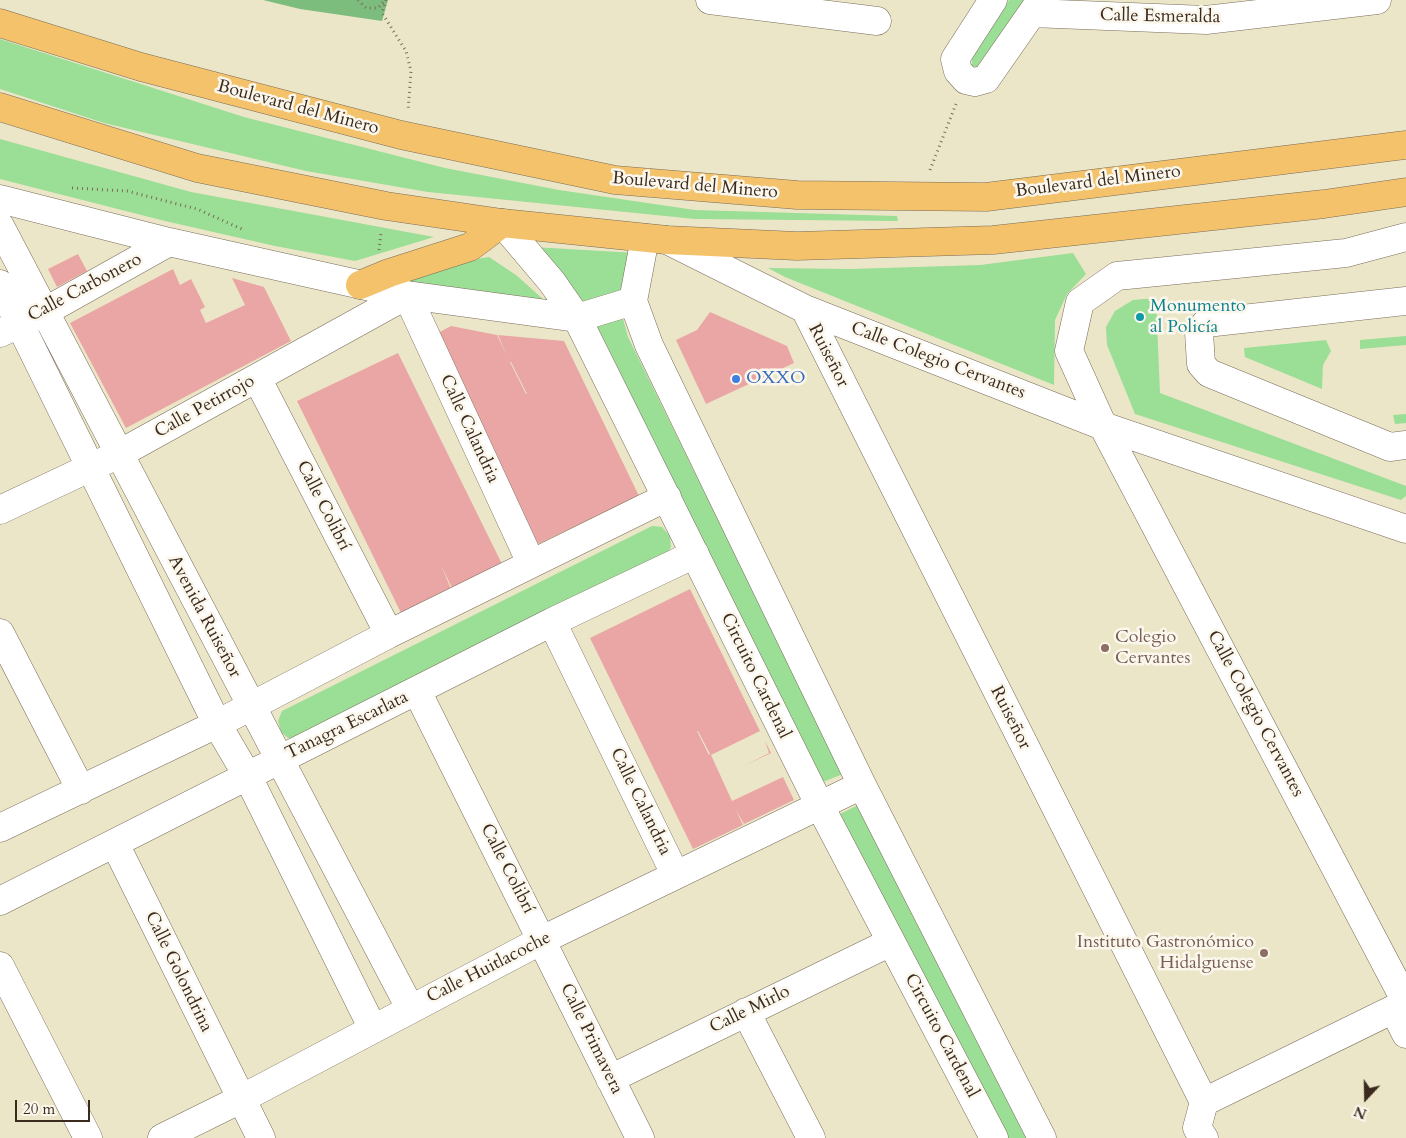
<!DOCTYPE html>
<html>
<head>
<meta charset="utf-8">
<style>
	body { margin:0 }
	#map { position:relative; width:1406px; height:1138px; overflow:hidden; background:#ece6c8; font-family:Cardo,serif }
	canvas { display:block }
	.north { position:absolute; left:1341px; top:1073px; width:50px; height:50px; -webkit-text-stroke:4px #fbf7ec; paint-order:stroke; rotate:201deg; font-size:14px; font-weight:700; line-height:20px; text-align:center; color:#3b2a1e }
	.north::after { content:''; display:block; margin:auto; width:18px; height:22px; background:#3b2a1e; clip-path:polygon(50% 0,100% 100%,50% 72%,0 100%) }
	.scale { position:absolute; left:15px; top:1100px; width:75px; height:22px; box-sizing:border-box; border:2px solid #3b2a1e; border-top:0; padding-left:6px; font-size:15px; line-height:18px; white-space:nowrap; color:#3b2a1e; -webkit-text-stroke:4px #fbf7ec; paint-order:stroke }
</style>
</head>
<body>
<div id="map">
<canvas width="1406" height="1138"></canvas>
<div class="north">N</div>
<div class="scale">20 m</div>
</div>
<script>
const ctx = document.querySelector('canvas').getContext('2d');
ctx.lineJoin = 'round';
function paint(path, color) { ctx.fillStyle = color; ctx.fill(path, 'evenodd'); }
const toPath = rows => new Path2D(rows.map(r => 'M' + r).join(''));
function trace(path, color, width, dash) { ctx.strokeStyle = color; ctx.lineWidth = width; ctx.lineCap = dash ? 'butt' : 'round'; ctx.setLineDash(dash || []); ctx.stroke(path); }
function write(font, color, halo, rows, align = 'center') {
  ctx.font = font + ' Cardo,serif'; ctx.lineWidth = 5; ctx.setLineDash([]); ctx.textBaseline = 'middle'; ctx.strokeStyle = halo; ctx.fillStyle = color; for (const [text, x, y, turn = 0] of rows) {
    ctx.save(); ctx.translate(x, y); ctx.rotate((+turn || 0) * Math.PI / 180); ctx.textAlign = isNaN(turn) ? turn : align; if (halo) ctx.strokeText(text, 0, 0); ctx.fillText(text, 0, 0); ctx.restore();
  }
}
paint(toPath([
	[1009,0,1027,0,979,68,972,68,972,55],
	[0,39,244,117,445,168,559,190,695,210,897,216,898,221,695,219,428,192,306,171,104,123,0,89],
	[0,139,191,192,434,237,355,261,275,246,165,221,0,179],
	[533,247,653,254,626,299,623,319,628,337,843,774,823,782,598,328,572,286],
	[1073,253,1086,274,1067,294,1055,320,1054,385,785,277,768,268,850,269,980,265],
	[489,257,516,275,543,299,538,302,403,282,452,263],
	[1156,298,1160,393,1406,486,1406,496,1401,500,1135,414,1107,345,1106,327,1115,311,1133,300],
	[1406,336,1406,345,1360,349,1360,340],
	[1326,340,1331,351,1323,365,1322,389,1245,357,1244,348],
	[1406,414,1406,423,1395,424,1393,415],
	[652,526,662,527,670,536,671,547,666,556,299,739,288,738,281,732,278,721,282,711],
	[860,804,1030,1138,1005,1138,840,814]
]), '#9bde95');
paint(toPath([
	[263,0,388,0,382,21,300,9]
]), '#7cbd7e');
paint(toPath([
	[78,254,87,271,57,287,48,269],
	[173,269,180,285,191,279,205,307,200,310,206,323,245,305,232,278,264,287,291,341,126,428,70,323],
	[710,312,787,346,794,363,706,404,676,340,697,330],
	[451,326,497,335,507,356,498,335,564,341,639,496,538,544,436,334],
	[510,362,511,362,527,394,526,394],
	[398,353,502,564,452,588,441,565,451,589,401,613,297,401],
	[690,589,760,731,711,755,732,801,783,777,794,800,744,824,736,810,743,825,693,849,590,638],
	[697,731,698,731,710,754,709,755],
	[765,741,771,753,744,766,769,753]
]), '#eaa6a4');
const minor = toPath([
	[710,0,877,21],
	[993,0,955,59,958,71,966,80,975,82,986,79,1041,0],
	[1032,13,1206,20,1377,0],
	[0,199,169,242,407,295,577,318,633,301],
	[502,223,552,282,577,318,820,806,994,1138],
	[0,226,410,1008],
	[1406,237,1346,253,1117,276,1080,302,1069,351,1103,426,1406,1002],
	[645,238,633,301,649,345,862,785,1042,1138],
	[667,240,805,309,1103,426,1406,529],
	[0,284,217,724,248,777,373,1029],
	[1406,301,1206,323,1199,332,1201,364,1209,373,1390,447,1406,445],
	[805,309,1204,1102,1197,1128,1204,1138],
	[0,333,44,312,169,242],
	[257,378,389,634],
	[0,510,119,454,407,295,531,563],
	[552,622,675,874],
	[0,633,81,790],
	[417,691,640,1138],
	[0,828,217,724,389,634,667,497],
	[115,844,261,1138],
	[0,901,552,622,695,554],
	[0,966,88,1138],
	[1394,1010,1406,1034],
	[746,1012,811,1138],
	[610,1079,891,942],
	[1204,1102,1406,1003],
	[162,1138,241,1099,542,940,862,785]
]);
const major = toPath([
	[0,23,141,67,401,135,615,180,797,195,986,197,1406,145],
	[0,107,197,168,386,206,502,223,667,240,797,246,993,240,1324,204,1406,192],
	[360,285,389,273,470,247,502,223]
]);
trace(minor, '#796c5a', 29);
trace(major, '#796c5a', 29);
trace(toPath([
	[358,0,366,8,378,8,385,0],
	[386,0,382,13,406,51,411,71,408,111],
	[930,170,956,104],
	[72,188,127,191,197,209,244,230],
	[379,250,381,232]
]), '#796c5a', 3, [1, 4]);
trace(minor, '#fff', 28);
trace(major, '#f3c26a', 28);
for (const [x, y, r, color] of [
	[1140,317,5,"#0f9aa8"],
	[736,379,5,"#3f7fe0"],
	[1105,648,5,"#8d6e63"],
	[1264,953,5,"#8d6e63"]
]) { const dot = new Path2D(); dot.arc(x, y, r, 0, 2 * Math.PI); ctx.fillStyle = color; ctx.fill(dot); trace(dot, '#fbf7ec', 2); }
write('18px', '#3b2a1e', '#fbf7ec', [
	["Calle Esmeralda",1160,17,1],
	["Boulevard del Minero",298,108,15],
	["Boulevard del Minero",1098,182,-7],
	["Boulevard del Minero",695,186,5],
	["Calle Carbonero",85,288,-28],
	["Ruiseñor",828,356,63],
	["Calle Colegio Cervantes",938,361,21],
	["Calle Petirrojo",205,407,-29],
	["Calle Calandria",469,429,65],
	["Calle Colibrí",323,506,63],
	["Avenida Ruiseñor",204,617,62],
	["Circuito Cardenal",755,676,64],
	["Calle Colegio Cervantes",1255,714,62],
	["Ruiseñor",1010,718,63],
	["Tanagra Escarlata",347,726,-26],
	["Calle Calandria",640,802,64],
	["Calle Colibrí",507,869,63],
	["Calle Huitlacoche",489,968,-27],
	["Calle Golondrina",178,972,64],
	["Calle Mirlo",750,1010,-26],
	["Circuito Cardenal",941,1036,62],
	["Calle Primavera",591,1039,64]
]);
write('18px', '#0d838f', '#fbf7ec', [
	["Monumento",1150,307],
	["al Policía",1150,328]
], 'left');
write('18px', '#366cbe', '#fbf7ec', [
	["OXXO",746,379]
], 'left');
write('18px', '#785e54', '#fbf7ec', [
	["Colegio",1115,638],
	["Cervantes",1115,659],
	["Instituto Gastronómico",1254,943,"right"],
	["Hidalguense",1254,964,"right"]
], 'left');
</script>
</body>
</html>
